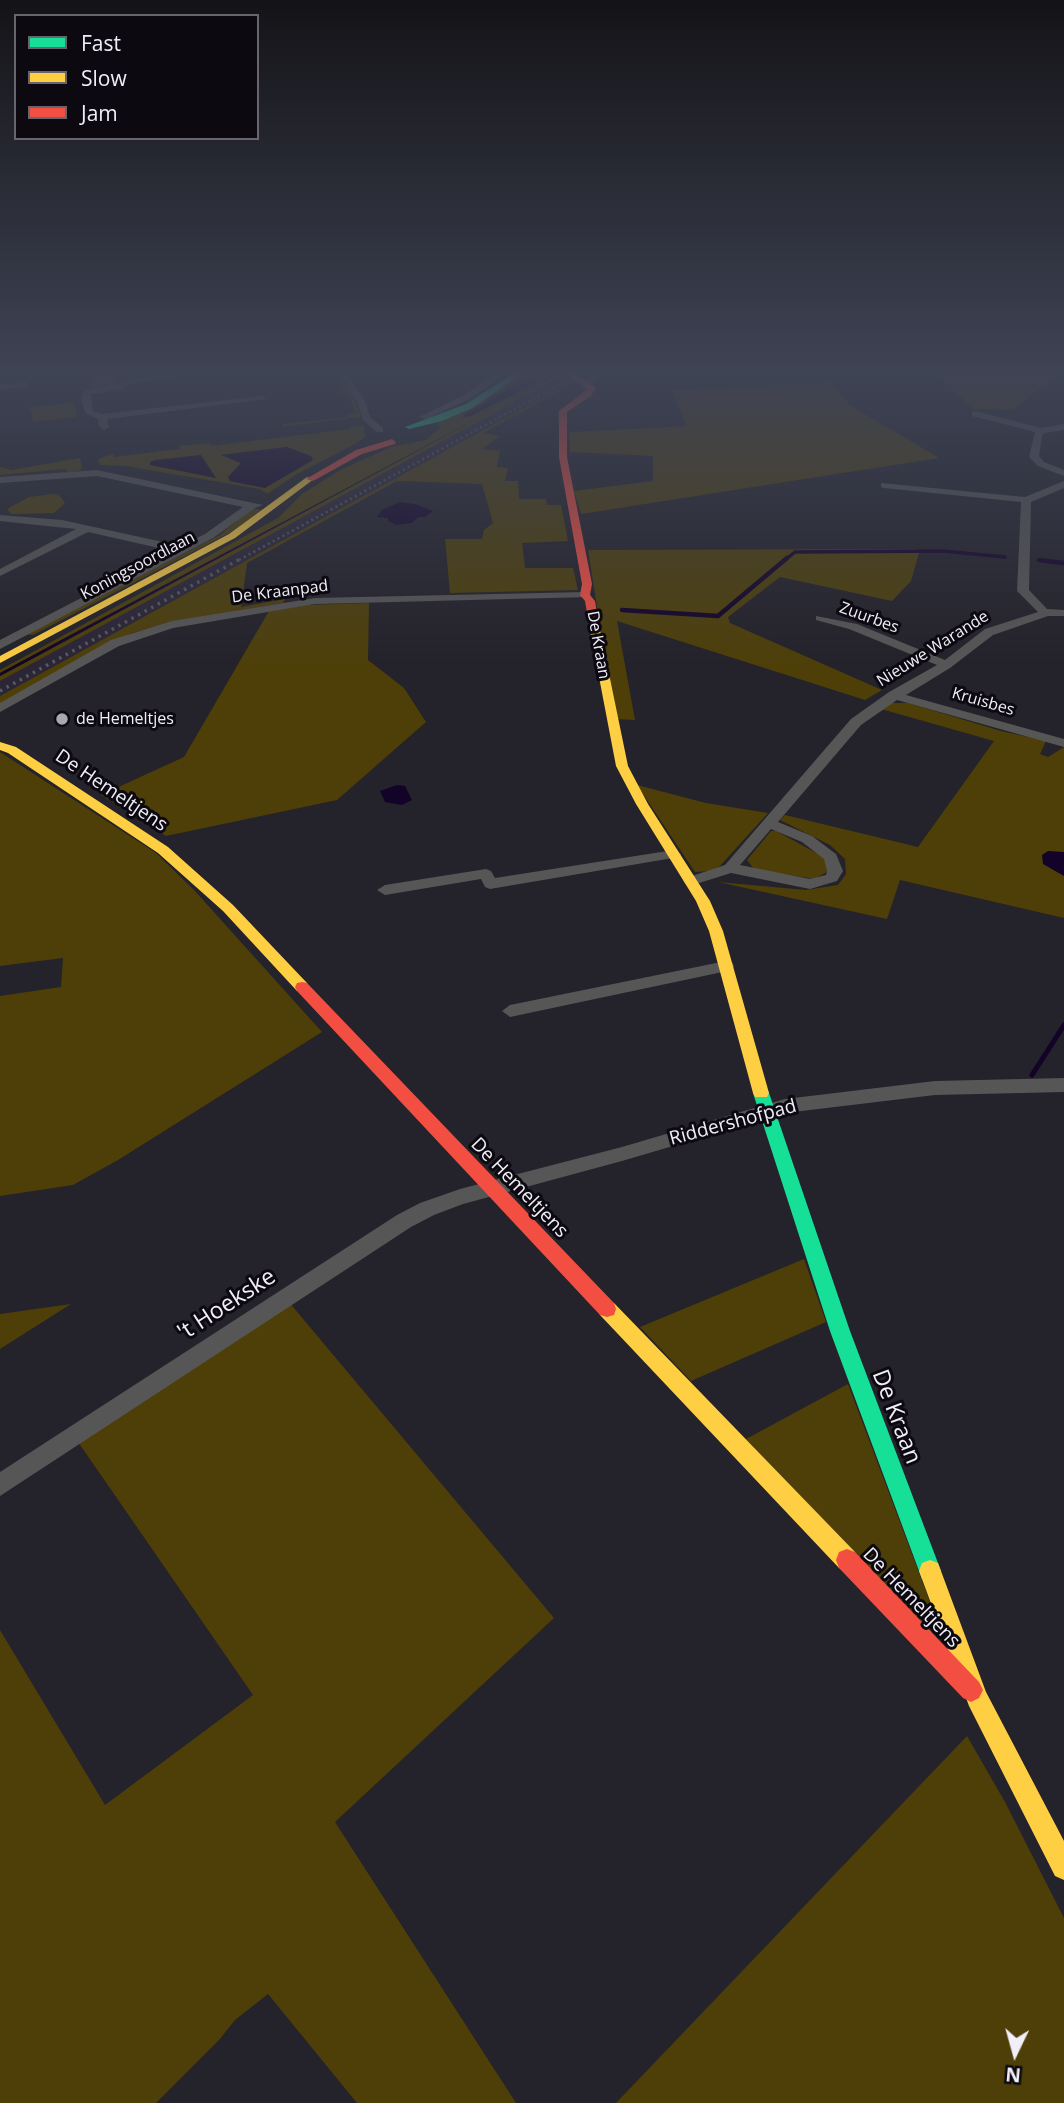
<!DOCTYPE html>
<html>
<head>
<meta charset="utf-8">
<style>
	body { margin:0 }
	#map { position:relative; width:1064px; height:2103px; overflow:hidden; background:#24222a; font-family:"Open Sans",sans-serif }
	canvas { display:block }
	.legend { position:absolute; left:14px; top:14px; width:245px; height:126px; box-sizing:border-box; background:#0c0a10; border:2px solid #68656d; margin:0; padding:9px 12px; list-style:none; font-size:21px; color:#f1eef8 }
	.legend li { display:flex; align-items:center; gap:14px; height:35px }
	.legend b { width:35px; border:2px solid #68656d }
	.north { position:absolute; left:980px; top:2019px; width:70px; height:70px; -webkit-text-stroke:5px #0c0a10; paint-order:stroke; rotate:185deg; font-size:19px; font-weight:700; line-height:28px; text-align:center; color:#f1eef8 }
	.north::after { content:''; display:block; margin:auto; width:24px; height:32px; background:#f1eef8; clip-path:polygon(50% 0,100% 100%,50% 72%,0 100%) }
</style>
</head>
<body>
<div id="map">
<canvas width="1064" height="2103"></canvas>
<ul class="legend">
<li><b style="height:9px;background:#16e098"></b>Fast</li>
<li><b style="height:9px;background:#ffcf43"></b>Slow</li>
<li><b style="height:9px;background:#f24e42"></b>Jam</li>
</ul>
<div class="north">N</div>
</div>
<script>
const ctx = document.querySelector('canvas').getContext('2d');
ctx.lineJoin = 'round';
function paint(path, color) { ctx.fillStyle = color; ctx.fill(path, 'evenodd'); }
const toPath = rows => new Path2D(rows.map(r => 'M' + r).join(''));
function trace(path, color, width, dash) { ctx.strokeStyle = color; ctx.lineWidth = width; ctx.lineCap = dash ? 'butt' : 'round'; ctx.setLineDash(dash || []); ctx.stroke(path); }
function write(font, color, halo, rows, align = 'center') {
  ctx.font = font + ' "Open Sans",sans-serif'; ctx.lineWidth = 6; ctx.setLineDash([]); ctx.textBaseline = 'middle'; ctx.strokeStyle = halo; ctx.fillStyle = color; for (const [text, x, y, turn = 0] of rows) {
    ctx.save(); ctx.translate(x, y); ctx.rotate((+turn || 0) * Math.PI / 180); ctx.textAlign = isNaN(turn) ? turn : align; if (halo) ctx.strokeText(text, 0, 0); ctx.fillText(text, 0, 0); ctx.restore();
  }
}
paint(toPath([
	[567,374,576,379,0,696,0,681]
]), '#2a2537');
paint(toPath([
	[95,370,115,370,119,385,91,389,88,379,93,378],
	[530,370,534,370,522,381,464,414,463,418,534,384,550,370,560,370,511,398,563,372,567,374,0,681,0,676,32,659,475,420,0,673,0,670,278,518,302,494,340,470,391,447,426,440,440,427,436,424,460,413],
	[933,370,1062,370,1013,410,973,409],
	[320,372,338,373,354,397,361,417,282,427,283,424,347,417,347,414,355,413,349,395,340,393,337,388,343,387,337,376,323,377],
	[576,379,586,386,587,390,561,409,558,425,558,411,585,391,581,383,576,382,484,433,500,436,482,449,500,451,497,467,508,468,505,481,518,481,519,499,546,499,547,505,561,505,568,541,522,543,525,568,573,568,578,590,450,593,445,539,482,539,484,530,493,523,482,484,397,481,247,563,241,607,285,599,283,603,174,622,132,633,0,705,0,696],
	[831,382,848,404,939,458,581,514,574,491,653,481,653,456,570,452,569,432,687,426,671,390],
	[74,402,77,417,33,422,30,407],
	[364,425,365,437,357,443,297,474,267,494,260,489,126,466,100,465,98,459,113,454,114,457,180,449,179,446,210,443,212,446,349,429,349,427],
	[287,447,313,459,290,473,248,485,230,481,230,476,241,463,222,455],
	[80,458,82,468,78,471,66,472,66,469,0,475,0,467,12,470],
	[53,494,59,495,65,503,54,513,11,514,7,509,29,497],
	[252,508,262,510,235,530,33,635,26,634,220,535],
	[917,549,919,553,911,581,892,601,780,577,728,617,730,623,882,690,865,700,617,621,635,720,615,719,588,550],
	[369,603,368,660,404,688,426,722,337,800,166,836,101,795,184,757,269,611,307,605],
	[891,703,908,703,1001,731,1046,741,1040,754,1048,757,1064,747,1064,918,900,880,887,919,718,882,806,890,838,885,846,874,845,859,830,845,780,820,785,815,918,847,994,741,881,709],
	[0,752,156,853,194,890,322,1032,118,1160,73,1185,0,1196,0,996,61,987,63,958,0,966],
	[637,785,706,803,768,813,720,866,711,871,695,872],
	[771,831,776,831,822,856,826,861,827,872,814,879,754,869,747,860],
	[804,1259,826,1322,691,1381,640,1327],
	[288,1301,554,1618,335,1822,516,2103,357,2103,268,1994,235,2020,219,2040,156,2103,0,2103,0,1630,105,1805,253,1695,76,1439],
	[71,1304,0,1349,0,1314],
	[848,1384,930,1602,933,1637,746,1439],
	[967,1736,1005,1802,1064,1918,1064,2103,616,2103]
]), '#4e3f09');
paint(toPath([
	[534,370,550,370,546,377,517,393,471,416,462,417,522,381],
	[497,408,32,659,0,676,0,673,61,640],
	[287,447,311,456,313,460,265,488,230,481,228,477,241,463,221,455],
	[201,455,216,478,150,465,150,462,156,460],
	[400,502,415,504,433,511,425,517,418,517,412,523,396,525,388,521,388,518,377,517,382,510],
	[397,785,405,786,412,800,402,805,385,802,380,791],
	[1048,851,1064,852,1064,876,1043,864,1042,855]
]), '#130328');
trace(toPath([
	[785,560,795,552,943,551,1005,557]
]), '#130328', 3.5);
trace(toPath([
	[1039,560,1064,563],
	[622,610,718,616,787,558]
]), '#130328', 4.5);
trace(toPath([
	[1032,1075,1064,1025]
]), '#130328', 5);
paint(toPath([
	[200,370,224,370,126,385,125,389,91,394,93,411,102,414,263,396,267,399,107,419,109,427,104,430,99,427,98,419,85,413,81,397,85,390,117,385,121,380,200,370],
	[337,370,345,370,365,401,370,417,383,428,383,432,377,432,363,420,357,401,337,370],
	[501,370,511,370,470,399,426,419,419,417,464,395,501,370],
	[599,370,608,370,591,385,585,385,585,381,599,370],
	[28,382,28,386,0,390,0,384,28,382],
	[975,411,1041,428,1064,424,1064,430,1044,433,1042,436,1039,456,1044,462,1064,470,1064,476,1038,466,1029,457,1035,432,972,416,972,412,975,411],
	[97,470,263,505,255,508,213,538,0,649,0,640,172,551,88,532,0,576,0,569,76,529,0,521,0,515,62,520,181,546,205,534,243,507,97,476,0,483,0,477,97,470],
	[1064,481,1064,488,1031,502,1029,590,1047,609,1064,610,1064,616,1048,616,993,635,950,668,906,695,1064,739,1064,747,897,700,861,725,778,822,812,836,836,854,843,871,837,881,810,889,731,873,696,884,686,884,683,881,686,878,725,865,851,719,889,692,937,665,849,629,816,620,816,616,857,624,945,660,985,629,1038,612,1017,591,1021,502,884,488,881,487,881,483,1025,497,1064,481],
	[771,829,802,842,824,859,827,871,826,875,810,879,740,865,771,829],
	[585,592,591,595,589,597,315,604,173,628,119,646,0,712,0,703,111,640,172,621,315,598,585,592],
	[674,850,681,854,679,857,490,889,485,887,481,879,385,895,377,890,385,885,486,869,491,871,495,878,674,850],
	[726,961,732,962,734,966,732,970,510,1017,502,1011,510,1005,726,961],
	[1064,1078,1064,1092,935,1095,785,1113,622,1161,463,1204,434,1215,411,1227,0,1496,0,1472,397,1215,420,1203,460,1189,622,1147,785,1099,935,1081,1064,1078]
]), '#575656');
paint(toPath([
	[519,370,528,370,472,408,442,421,409,429,405,427,466,404,519,370],
	[761,1087,767,1089,769,1093,850,1331,941,1571,938,1579,930,1582,922,1579,919,1571,830,1331,753,1093,755,1089,761,1087]
]), '#16e098');
paint(toPath([
	[307,477,314,479,235,538,0,663,0,656,229,534,307,477],
	[595,627,600,630,628,766,648,804,710,901,723,931,769,1093,767,1097,755,1097,753,1093,709,931,696,901,636,804,616,766,590,630,595,627],
	[0,742,16,747,168,847,233,905,307,983,309,987,307,991,297,991,223,911,158,853,8,753,0,750,0,742],
	[607,1301,614,1303,855,1552,858,1560,855,1568,847,1571,839,1568,600,1315,598,1309,600,1303,607,1301],
	[930,1560,938,1563,986,1692,1064,1841,1064,1880,1055,1876,969,1706,919,1571,922,1563,930,1560]
]), '#ffcf43');
paint(toPath([
	[561,370,570,370,596,388,591,396,567,412,567,457,592,584,590,595,595,601,600,630,595,633,590,630,585,601,580,595,582,584,559,457,559,411,588,389,561,370],
	[392,439,396,442,395,444,362,454,313,481,306,479,356,450,392,439],
	[302,982,307,983,614,1303,616,1309,614,1315,607,1317,600,1315,297,991,295,987,297,983,302,982],
	[847,1549,855,1552,979,1682,983,1690,979,1698,971,1702,963,1698,839,1568,836,1560,839,1552,847,1549]
]), '#f24e42');
trace(toPath([
	[239,560,586,370]
]), '#5a595b', 2.5, [2, 3.5]);
trace(toPath([
	[0,691,242,558]
]), '#5a595b', 3.5, [2.5, 5]);
const sky = ctx.createLinearGradient(0, 0, 0, 665);
sky.addColorStop(0, '#141317');
sky.addColorStop(0.56, '#3f4455');
sky.addColorStop(1, '#3f445500');
ctx.fillStyle = sky;
ctx.fillRect(0, 0, 1064, 665);
for (const [x, y, r, color] of [
	[62,719,7,"#a9a7b0"]
]) { const dot = new Path2D(); dot.arc(x, y, r, 0, 2 * Math.PI); ctx.fillStyle = color; ctx.fill(dot); trace(dot, '#0c0a10', 2.5); }
write('16px', '#f1eef8', '#0c0a10', [
	["Koningsoordlaan",138,566,-28],
	["De Kraanpad",280,592,-7],
	["Zuurbes",869,618,20],
	["De Kraan",598,645,80],
	["Nieuwe Warande",933,649,-32],
	["Kruisbes",983,702,16]
]);
write('16px', '#f1eef8', '#0c0a10', [
	["de Hemeltjes",76,719]
], 'left');
write('19px', '#f1eef8', '#0c0a10', [
	["De Hemeltjens",111,791,34],
	["Riddershofpad",733,1123,-15],
	["De Hemeltjens",519,1188,46],
	["De Hemeltjens",911,1598,46]
]);
write('23px', '#f1eef8', '#0c0a10', [
	["'t Hoekske",227,1305,-33],
	["De Kraan",896,1417,69]
]);
</script>
</body>
</html>
